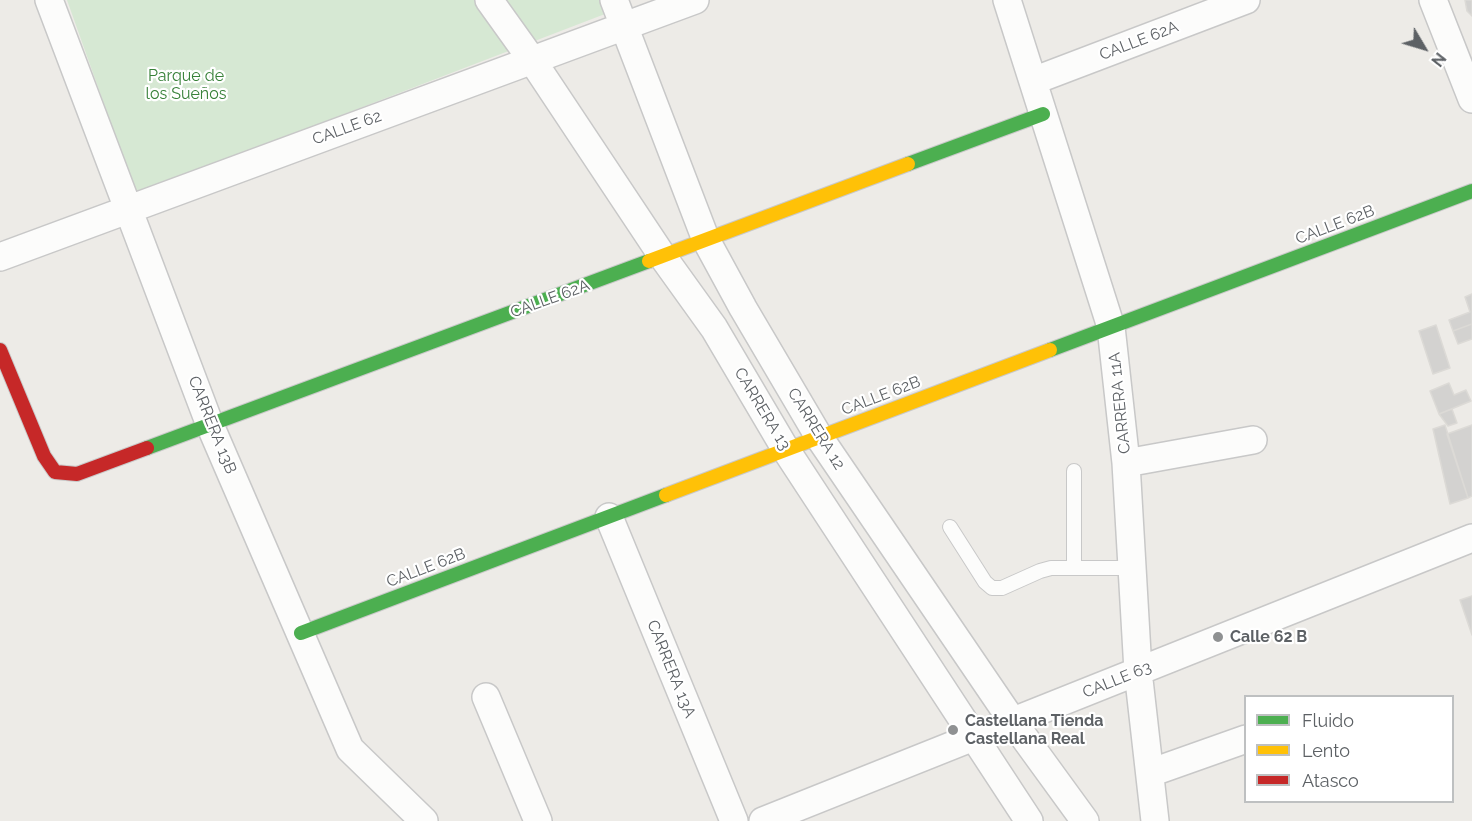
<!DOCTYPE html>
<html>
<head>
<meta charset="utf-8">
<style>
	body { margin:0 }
	#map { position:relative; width:1472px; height:821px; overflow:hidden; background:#edebe7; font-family:Raleway,sans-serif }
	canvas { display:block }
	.legend { position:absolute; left:1244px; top:695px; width:210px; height:108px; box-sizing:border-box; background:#fff; border:2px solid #bec0c1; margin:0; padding:8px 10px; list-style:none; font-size:18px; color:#5d6165 }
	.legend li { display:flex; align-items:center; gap:12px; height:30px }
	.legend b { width:30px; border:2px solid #bec0c1 }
	.north { position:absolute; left:1394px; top:18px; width:60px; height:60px; -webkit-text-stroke:4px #fff; paint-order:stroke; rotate:128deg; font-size:16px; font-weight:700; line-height:24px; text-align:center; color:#5d6165 }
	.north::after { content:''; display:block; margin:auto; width:21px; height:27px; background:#5d6165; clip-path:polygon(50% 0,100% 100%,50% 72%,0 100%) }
</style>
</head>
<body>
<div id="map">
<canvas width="1472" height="821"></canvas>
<ul class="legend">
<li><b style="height:8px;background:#4caf50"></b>Fluido</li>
<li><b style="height:8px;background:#ffc107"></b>Lento</li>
<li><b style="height:8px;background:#c62828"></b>Atasco</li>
</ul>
<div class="north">N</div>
</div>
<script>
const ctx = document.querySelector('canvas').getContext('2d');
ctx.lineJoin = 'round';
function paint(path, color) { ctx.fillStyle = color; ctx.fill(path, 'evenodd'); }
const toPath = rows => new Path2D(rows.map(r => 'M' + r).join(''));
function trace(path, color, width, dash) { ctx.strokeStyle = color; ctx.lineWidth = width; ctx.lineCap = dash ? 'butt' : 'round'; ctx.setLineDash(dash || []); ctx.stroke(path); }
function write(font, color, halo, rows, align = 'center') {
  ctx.font = font + ' Raleway,sans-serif'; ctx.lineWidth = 4.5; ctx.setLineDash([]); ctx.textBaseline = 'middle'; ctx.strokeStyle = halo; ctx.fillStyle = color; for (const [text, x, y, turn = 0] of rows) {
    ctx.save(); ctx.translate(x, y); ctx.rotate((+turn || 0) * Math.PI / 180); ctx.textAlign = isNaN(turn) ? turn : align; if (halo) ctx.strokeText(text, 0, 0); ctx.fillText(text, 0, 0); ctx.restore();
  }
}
paint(toPath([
	[67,0,600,0,605,14,136,194]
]), '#d6e8d3');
const building = toPath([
	[1465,0,1472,0,1472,16,1467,11,1465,0],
	[1472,294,1472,324,1453,331,1449,320,1470,312,1465,297,1472,294],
	[1472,324,1472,339,1458,344,1453,331,1472,324],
	[1436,325,1450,368,1433,374,1419,331,1436,325],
	[1449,383,1454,395,1466,390,1471,401,1439,414,1430,391,1449,383],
	[1452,409,1457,423,1448,426,1439,414,1452,409],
	[1445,425,1468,498,1450,504,1433,429,1445,425],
	[1472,425,1472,496,1468,498,1447,434,1472,425],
	[1472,596,1472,635,1460,600,1472,596]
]);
paint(building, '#d3d2d0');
trace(building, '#dcdad6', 1.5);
const lane = toPath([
	[1074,471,1074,568],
	[950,527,985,582,992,588,1002,588,1040,571,1051,568,1133,568]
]);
const street = toPath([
	[49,0,210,425,350,749,424,821],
	[489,0,532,60,663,257,714,328,786,450,1029,821],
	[614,0,706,240,743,308,819,437,1013,722,1085,821],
	[1007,0,1111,327,1126,463,1138,671,1155,821],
	[1433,0,1472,99],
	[1033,81,1246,0],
	[0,257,695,0],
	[1126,463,1253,440],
	[609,517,734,821],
	[486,697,538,821],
	[1150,773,1246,739],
	[763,821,1472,538]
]);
const fast = toPath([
	[908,164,1043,114],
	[1050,350,1472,191],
	[147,448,649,261],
	[301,633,666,495]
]);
const slow = toPath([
	[649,261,908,164],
	[666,495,1050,350]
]);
const jam = toPath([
	[0,350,44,456,55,472,77,474,147,448]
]);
trace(lane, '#c8c8c8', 16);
trace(street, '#c8c8c8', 30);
trace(fast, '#c9c9c9', 16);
trace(slow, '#c9c9c9', 16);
trace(jam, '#c9c9c9', 16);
trace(lane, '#fcfcfb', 14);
trace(street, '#fcfcfb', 27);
trace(fast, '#4caf50', 14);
trace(slow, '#ffc107', 14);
trace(jam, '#c62828', 14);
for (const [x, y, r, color] of [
	[1218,637,6,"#8f9192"],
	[953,730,6,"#8f9192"]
]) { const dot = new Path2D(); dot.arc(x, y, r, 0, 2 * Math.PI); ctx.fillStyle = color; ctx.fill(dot); trace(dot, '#fff', 2); }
write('16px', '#5d6165', '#fff', [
	["CALLE 62A",1139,41,-21],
	["CALLE 62",347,128,-20],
	["CALLE 62B",1335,225,-21],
	["CALLE 62A",550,299,-20],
	["CALLE 62B",881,396,-21],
	["CARRERA 11A",1120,403,-96],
	["CARRERA 13",762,409,59],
	["CARRERA 13B",212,425,68],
	["CARRERA 12",816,429,58],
	["CALLE 62B",426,568,-21],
	["CARRERA 13A",671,669,68],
	["CALLE 63",1117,680,-22]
]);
write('16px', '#378138', '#fff', [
	["Parque de",186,76],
	["los Sueños",186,94]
]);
write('bold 16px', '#5d6165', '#fff', [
	["Calle 62 B",1230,637],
	["Castellana Tienda",965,721],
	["Castellana Real",965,739]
], 'left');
</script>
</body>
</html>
